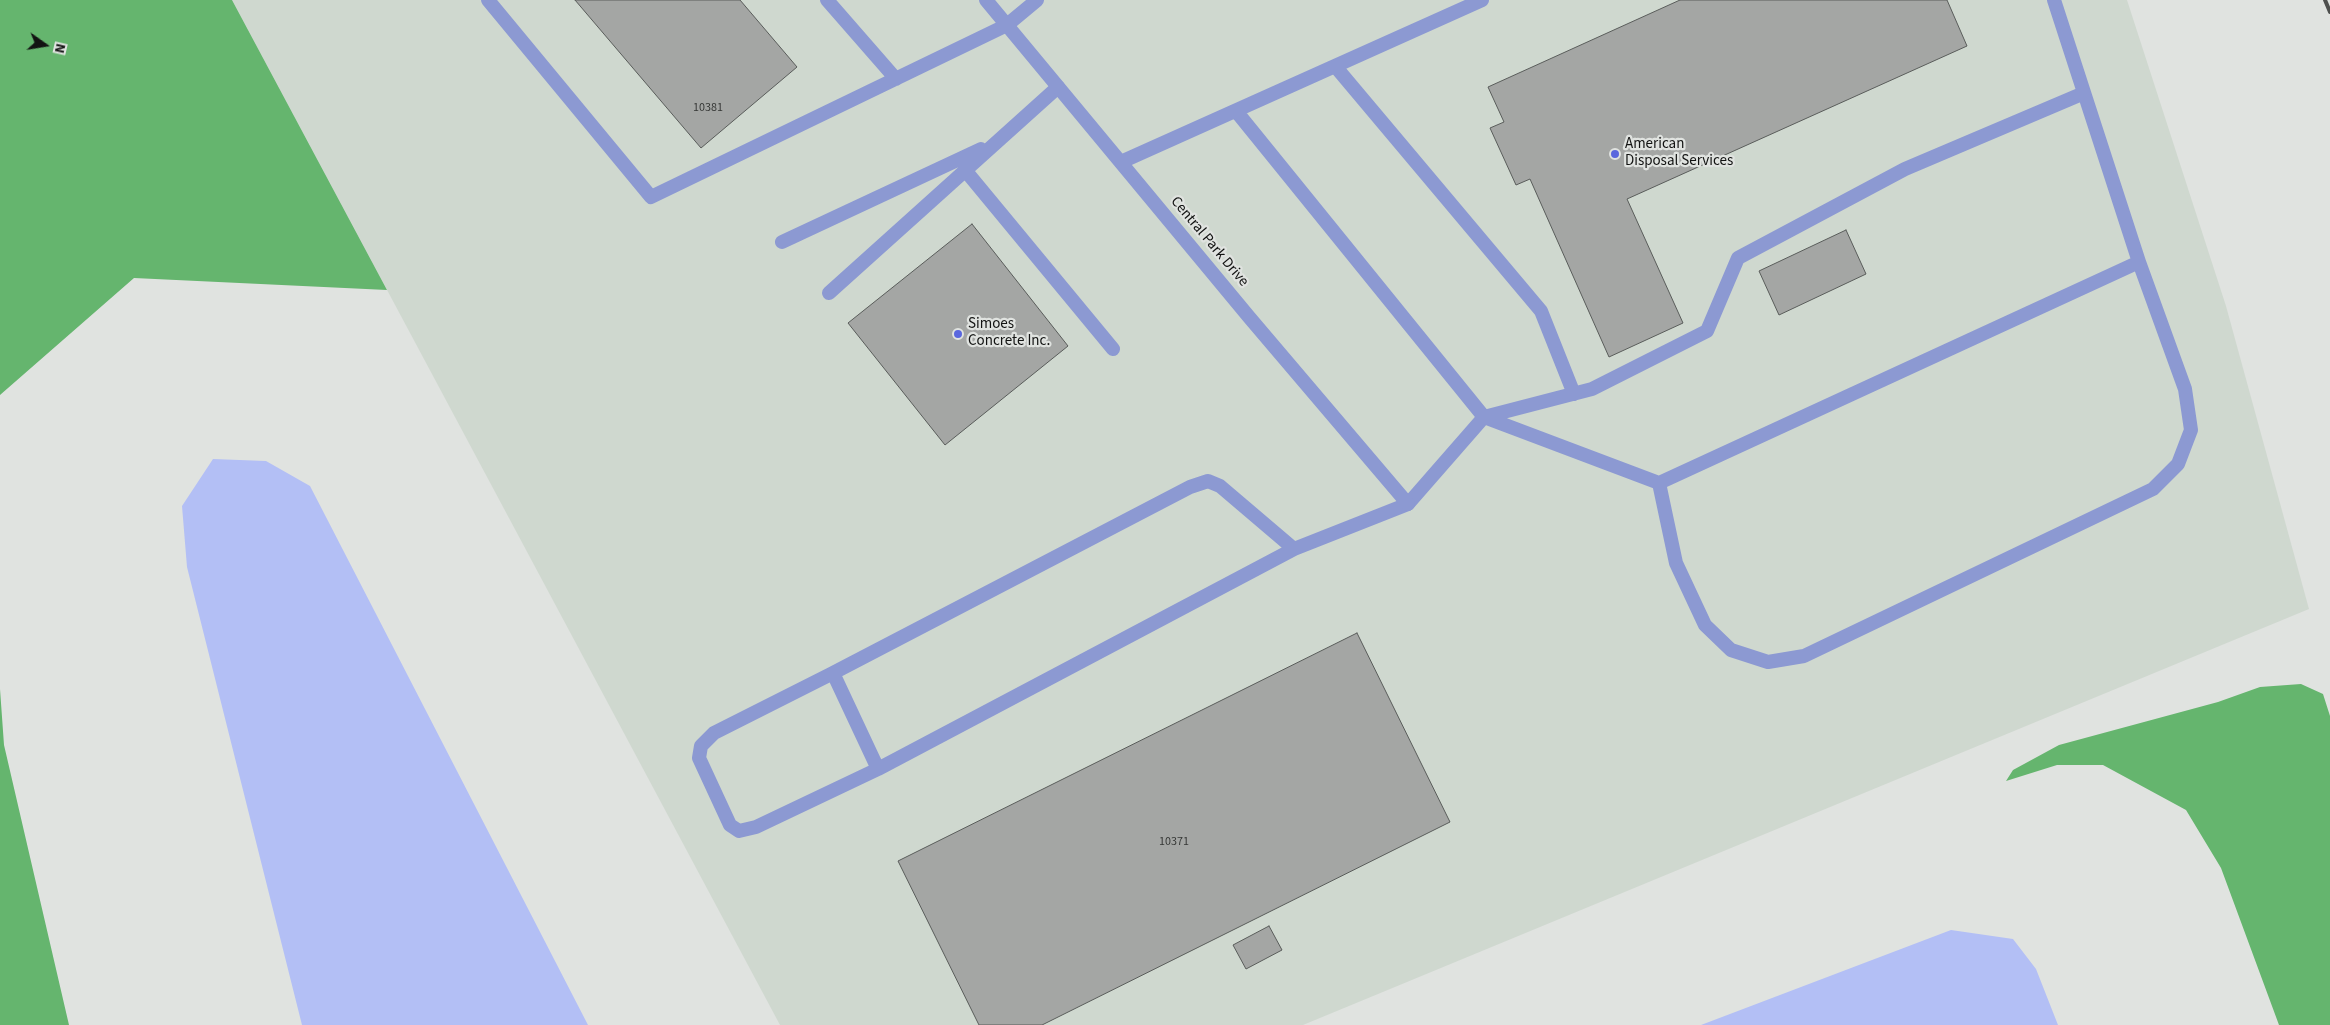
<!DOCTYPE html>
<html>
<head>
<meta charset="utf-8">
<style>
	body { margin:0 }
	#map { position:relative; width:2330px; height:1025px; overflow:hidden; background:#e0e3e0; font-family:"Source Sans 3",sans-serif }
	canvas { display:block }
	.north { position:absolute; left:20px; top:20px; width:50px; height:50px; -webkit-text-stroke:4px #e0e3e0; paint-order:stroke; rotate:103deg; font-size:14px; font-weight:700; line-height:20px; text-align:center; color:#121312 }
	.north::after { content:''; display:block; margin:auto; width:18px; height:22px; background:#121312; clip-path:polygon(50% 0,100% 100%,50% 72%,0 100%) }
</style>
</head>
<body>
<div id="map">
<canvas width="2330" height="1025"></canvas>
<div class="north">N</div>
</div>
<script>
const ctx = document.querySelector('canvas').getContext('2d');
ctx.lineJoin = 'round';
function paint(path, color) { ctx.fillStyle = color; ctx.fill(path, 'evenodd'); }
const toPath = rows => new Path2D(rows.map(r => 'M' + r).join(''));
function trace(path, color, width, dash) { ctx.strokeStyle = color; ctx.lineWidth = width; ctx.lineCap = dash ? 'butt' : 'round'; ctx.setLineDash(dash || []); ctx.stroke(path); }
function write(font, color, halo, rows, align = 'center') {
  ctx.font = font + ' "Source Sans 3",sans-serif'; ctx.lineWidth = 4.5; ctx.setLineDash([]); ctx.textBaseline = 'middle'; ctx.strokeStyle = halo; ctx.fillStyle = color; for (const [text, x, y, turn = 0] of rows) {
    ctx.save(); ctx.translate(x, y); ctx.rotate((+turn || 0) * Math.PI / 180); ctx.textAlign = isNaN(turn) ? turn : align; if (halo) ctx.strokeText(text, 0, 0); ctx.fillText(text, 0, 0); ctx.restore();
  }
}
paint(toPath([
	[232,0,2127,0,2226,306,2309,609,1303,1025,780,1025]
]), '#cfd8cf');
paint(toPath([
	[0,0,232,0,387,290,134,278,0,395],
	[2301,684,2323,694,2330,716,2330,1025,2279,1025,2221,868,2186,810,2103,765,2057,765,2006,781,2013,770,2059,745,2218,702,2260,687],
	[0,689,4,745,69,1025,0,1025]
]), '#65b56e');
paint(toPath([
	[213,459,266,461,310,486,588,1025,302,1025,187,567,182,506],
	[1951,930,2013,939,2036,969,2058,1025,1701,1025]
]), '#b3bff5');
const building = toPath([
	[575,0,740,0,797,67,701,148,575,0],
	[1680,0,1947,0,1967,46,1627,199,1683,323,1609,357,1530,179,1516,185,1490,128,1504,122,1488,87,1680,0],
	[972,224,1068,346,945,445,848,323,972,224],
	[1846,230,1866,274,1779,315,1759,271,1846,230],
	[1357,633,1450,822,1042,1025,979,1025,898,861,1357,633],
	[1269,926,1282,950,1246,969,1233,945,1269,926]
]);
paint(building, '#a4a6a4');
trace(building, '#5a5d5b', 1);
trace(toPath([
	[488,0,651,197,1007,25,1037,0],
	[827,0,896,79],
	[1335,66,1541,311,1574,394],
	[1236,111,1484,417,1592,389,1707,331,1738,258,1905,169,2084,93],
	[1121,162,1482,0],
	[965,170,1113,349],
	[782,242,981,149],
	[829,293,1058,87],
	[1659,483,1676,563,1705,625,1731,650,1768,662,1804,656,2153,489,2178,464,2191,430,2185,389,2139,262],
	[1294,549,1220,486,1208,481,1190,487,833,673,878,769,1294,549,1408,504,1484,417,1659,483,2139,262,2054,0],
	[833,673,714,733,701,746,699,758,730,825,739,831,756,827,878,769]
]), '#8c99d2', 14);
trace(toPath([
	[986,0,1249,317,1408,504]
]), '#8c99d2', 14);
trace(toPath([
	[2325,0,2330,12]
]), '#4d4f4d', 4);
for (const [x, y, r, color] of [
	[1615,154,5,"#5a67de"],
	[958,334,5,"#5a67de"]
]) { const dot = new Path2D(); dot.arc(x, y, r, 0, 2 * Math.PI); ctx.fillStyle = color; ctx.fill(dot); trace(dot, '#e0e3e0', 2); }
write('12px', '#363836', null, [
	["10381",708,108],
	["10371",1174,842]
]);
write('15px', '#121312', '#e0e3e0', [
	["American",1625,145],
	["Disposal Services",1625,162],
	["Simoes",968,325],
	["Concrete Inc.",968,342]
], 'left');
write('15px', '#121312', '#e0e3e0', [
	["Central Park Drive",1209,242,50]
]);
</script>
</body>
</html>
